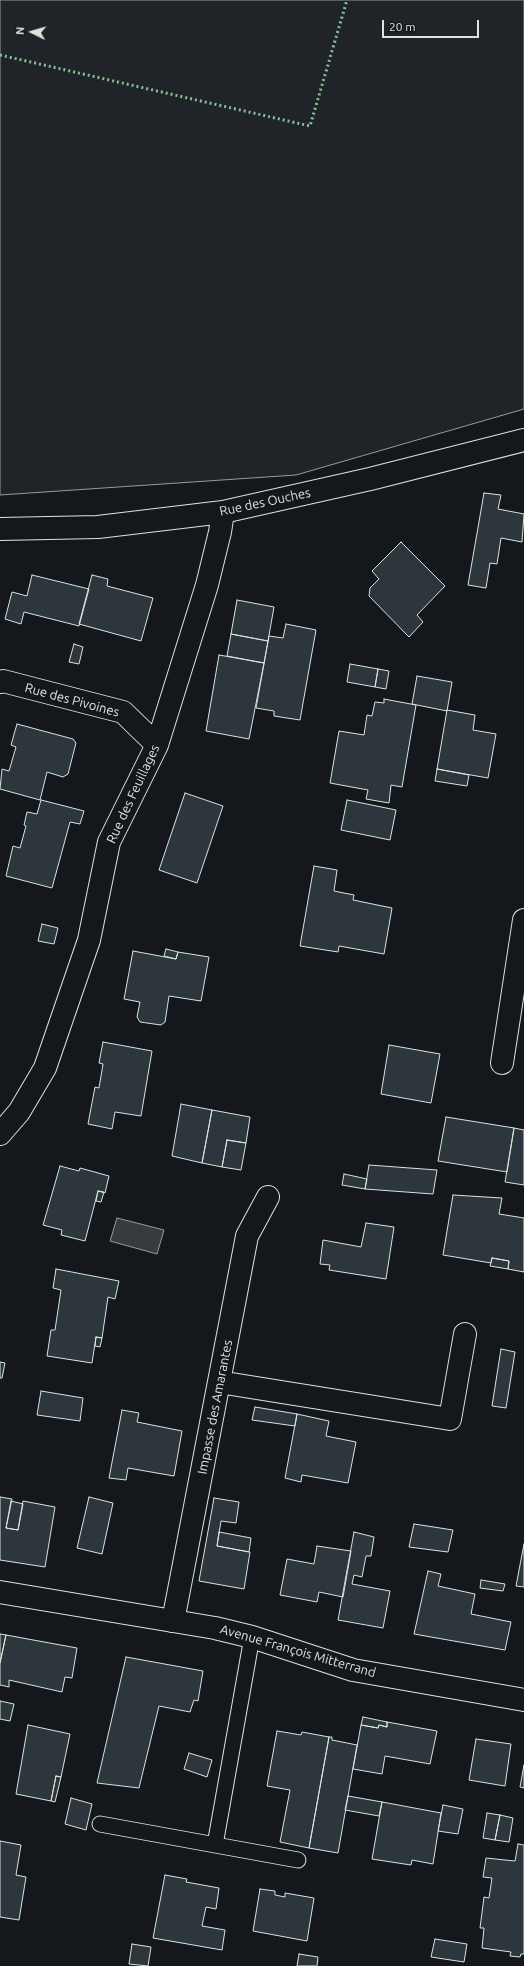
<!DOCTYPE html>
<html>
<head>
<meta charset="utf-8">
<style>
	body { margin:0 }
	#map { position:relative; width:524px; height:1966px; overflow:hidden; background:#14181c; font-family:Ubuntu,sans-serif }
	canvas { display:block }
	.north { position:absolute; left:12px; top:12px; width:40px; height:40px; -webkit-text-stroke:3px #14181c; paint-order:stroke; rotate:275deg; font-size:11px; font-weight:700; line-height:16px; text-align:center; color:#d8e6dc }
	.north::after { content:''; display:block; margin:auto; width:14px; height:18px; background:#d8e6dc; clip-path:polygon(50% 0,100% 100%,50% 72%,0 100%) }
	.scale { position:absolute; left:382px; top:20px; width:97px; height:18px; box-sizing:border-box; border:2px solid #d8e6dc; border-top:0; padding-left:5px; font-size:12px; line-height:14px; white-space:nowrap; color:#d8e6dc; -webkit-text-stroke:3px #14181c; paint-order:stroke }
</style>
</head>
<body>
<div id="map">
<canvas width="524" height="1966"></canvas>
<div class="north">N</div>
<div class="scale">20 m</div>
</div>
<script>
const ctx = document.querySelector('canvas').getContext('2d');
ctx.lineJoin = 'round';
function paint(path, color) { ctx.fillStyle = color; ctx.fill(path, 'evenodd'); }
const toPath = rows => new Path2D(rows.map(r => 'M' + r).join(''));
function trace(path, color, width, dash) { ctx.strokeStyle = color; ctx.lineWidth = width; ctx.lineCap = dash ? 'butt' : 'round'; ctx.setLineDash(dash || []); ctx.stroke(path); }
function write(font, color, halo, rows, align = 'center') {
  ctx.font = font + ' Ubuntu,sans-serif'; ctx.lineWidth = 3; ctx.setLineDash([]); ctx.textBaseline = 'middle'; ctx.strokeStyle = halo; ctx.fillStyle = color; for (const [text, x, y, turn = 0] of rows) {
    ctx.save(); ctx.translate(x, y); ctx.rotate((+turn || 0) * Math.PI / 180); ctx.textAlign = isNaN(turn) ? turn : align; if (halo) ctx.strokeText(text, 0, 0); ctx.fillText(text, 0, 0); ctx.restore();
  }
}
const green = toPath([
	[0,0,524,0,524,409,296,475,0,495,0,0]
]);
paint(green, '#202428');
trace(green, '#939e99', 1);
const water = toPath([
	[117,1218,164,1230,157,1254,110,1241,117,1218]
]);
paint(water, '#363b3e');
trace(water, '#939e99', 1);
const building = toPath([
	[484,493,501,495,498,509,524,514,522,542,501,538,497,564,490,563,486,588,468,585,484,493],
	[401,542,445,586,417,615,423,622,409,637,369,596,370,588,379,579,372,571,401,542],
	[32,575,89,589,79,626,24,612,21,624,5,619,12,592,27,596,32,575],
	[92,575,108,579,107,586,153,598,141,641,79,624,92,575],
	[237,600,274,607,268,641,231,634,237,600],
	[286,624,316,630,300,720,274,716,274,711,256,708,269,636,283,638,286,624],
	[231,634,268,641,264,663,227,656,231,634],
	[74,644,83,647,79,664,69,662,74,644],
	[219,655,264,663,249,739,206,731,219,655],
	[350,664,378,669,375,687,347,682,350,664],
	[378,669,389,671,386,689,375,687,378,669],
	[417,676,452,682,447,711,412,704,417,676],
	[384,699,416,705,402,787,391,785,389,803,366,799,368,790,330,783,339,731,364,735,367,715,372,716,375,702,384,703,384,699],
	[447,710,475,715,473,730,496,734,488,778,437,769,447,710],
	[17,724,73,739,76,743,68,774,63,777,47,772,40,800,0,789,2,769,9,771,16,747,11,745,17,724],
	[437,769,469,775,467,786,435,781,437,769],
	[185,793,223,806,197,883,159,870,185,793],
	[41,800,84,811,80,824,70,822,52,888,6,876,13,846,20,848,26,826,24,825,27,812,37,814,41,800],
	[347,800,396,810,390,840,341,830,347,800],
	[314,866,337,870,334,891,354,895,353,900,392,908,384,954,339,946,338,952,300,946,314,866],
	[42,924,58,928,54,944,38,941,42,924],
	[166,949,178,952,176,959,164,956,166,949],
	[133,951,176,959,178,952,209,957,201,1001,169,996,165,1022,161,1025,140,1022,137,1017,140,1002,124,999,133,951],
	[103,1042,152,1051,141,1116,115,1112,112,1129,88,1124,95,1087,99,1088,103,1064,99,1063,103,1042],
	[389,1045,440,1054,431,1103,381,1094,389,1045],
	[181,1104,212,1110,202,1163,172,1156,181,1104],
	[212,1110,250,1117,246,1143,227,1140,222,1167,202,1163,212,1110],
	[446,1117,514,1128,507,1172,438,1161,446,1117],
	[514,1128,524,1130,524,1185,505,1182,514,1128],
	[227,1140,246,1143,241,1170,222,1167,227,1140],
	[369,1165,437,1170,433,1194,365,1189,369,1165],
	[60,1166,79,1171,80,1168,109,1176,105,1193,98,1191,85,1241,61,1235,62,1230,43,1225,60,1166],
	[344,1174,367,1179,365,1189,342,1185,344,1174],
	[98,1191,104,1192,101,1202,96,1201,98,1191],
	[453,1195,502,1198,499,1214,524,1218,524,1272,508,1269,509,1261,492,1258,491,1263,443,1255,453,1195],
	[366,1223,394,1227,386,1279,329,1270,330,1265,320,1264,323,1240,361,1247,366,1223],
	[492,1258,509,1261,508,1269,490,1266,492,1258],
	[56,1269,119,1281,115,1299,108,1297,102,1338,96,1337,92,1363,47,1356,51,1330,55,1330,61,1290,53,1288,56,1269],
	[96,1337,102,1338,100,1347,95,1346,96,1337],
	[501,1349,515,1352,506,1408,492,1406,501,1349],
	[0,1362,5,1363,2,1378,0,1378,0,1362],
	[41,1391,83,1398,80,1421,37,1415,41,1391],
	[255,1407,297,1414,295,1426,252,1420,255,1407],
	[122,1410,139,1413,137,1422,182,1431,174,1476,128,1468,126,1480,109,1478,122,1410],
	[297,1414,329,1421,326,1436,356,1442,348,1483,302,1475,301,1482,285,1478,297,1414],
	[0,1497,12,1499,6,1528,18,1530,23,1501,55,1507,45,1567,0,1560,0,1497],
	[89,1497,113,1503,102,1554,77,1548,89,1497],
	[214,1498,239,1502,236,1523,221,1521,217,1546,250,1552,244,1589,199,1581,214,1498],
	[11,1501,23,1504,18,1530,6,1528,11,1501],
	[414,1524,453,1530,448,1552,409,1547,414,1524],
	[219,1532,251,1538,249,1552,217,1546,219,1532],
	[354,1532,374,1537,371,1556,366,1556,362,1577,354,1575,352,1584,390,1591,383,1628,338,1620,354,1532],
	[524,1544,524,1587,516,1586,524,1544],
	[317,1546,351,1551,343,1597,319,1592,317,1602,280,1595,287,1559,314,1564,317,1546],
	[428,1571,441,1574,438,1586,475,1594,471,1614,511,1622,505,1650,414,1634,428,1571],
	[481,1580,505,1584,503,1591,480,1588,481,1580],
	[0,1634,6,1635,0,1663,0,1634],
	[6,1635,77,1648,72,1678,65,1677,62,1692,9,1680,9,1687,0,1685,0,1663,6,1635],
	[126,1657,203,1671,198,1701,194,1700,190,1712,159,1706,139,1788,97,1783,126,1657],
	[0,1701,14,1704,10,1721,0,1719,0,1701],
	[363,1717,387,1722,387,1727,379,1725,378,1728,361,1725,363,1717],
	[387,1722,437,1731,430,1764,385,1756,382,1774,353,1769,361,1725,378,1728,379,1725,387,1727,387,1722],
	[28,1725,70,1734,61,1777,56,1776,51,1801,16,1794,28,1725],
	[277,1731,301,1735,302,1732,329,1737,309,1848,280,1842,290,1790,267,1786,277,1731],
	[329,1737,332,1737,332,1740,357,1745,338,1853,309,1848,329,1737],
	[476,1739,511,1744,505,1786,469,1780,476,1739],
	[189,1753,212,1760,207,1777,184,1769,189,1753],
	[524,1765,524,1788,520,1787,524,1765],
	[56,1776,61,1777,55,1802,51,1801,56,1776],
	[348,1796,382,1802,379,1816,345,1810,348,1796],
	[71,1798,92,1804,86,1830,65,1824,71,1798],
	[382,1802,441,1813,433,1864,412,1860,411,1865,372,1859,382,1802],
	[443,1805,463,1809,458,1834,438,1831,443,1805],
	[487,1813,500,1815,495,1840,483,1838,487,1813],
	[500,1815,513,1818,509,1842,495,1840,500,1815],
	[0,1841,21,1845,16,1875,26,1877,19,1920,0,1917,0,1841],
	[518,1844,524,1845,524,1954,521,1954,520,1957,510,1956,511,1952,482,1948,484,1928,480,1928,484,1897,489,1898,492,1878,483,1877,486,1858,515,1861,518,1844],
	[165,1875,187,1879,186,1882,219,1888,216,1909,206,1907,202,1926,225,1930,222,1950,153,1938,165,1875],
	[260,1889,275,1891,275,1895,285,1897,285,1893,314,1898,307,1941,253,1931,260,1889],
	[435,1939,467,1944,464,1962,431,1957,435,1939],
	[132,1944,151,1947,148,1966,129,1964,132,1944],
	[299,1954,318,1957,317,1966,297,1966,299,1954]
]);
paint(building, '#2c363c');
trace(building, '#d8e6dc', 1);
const service = toPath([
	[100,1824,298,1860],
	[215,1845,252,1637]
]);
const minor = toPath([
	[0,529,98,527,223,512,370,479,524,440],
	[0,682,3,681,123,712,157,745],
	[502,1063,524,920],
	[0,1134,19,1112,45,1068,89,940,109,842,157,745,207,585,220,532,223,512],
	[219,1382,450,1419,465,1334],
	[173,1621,247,1236,268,1197]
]);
const secondary = toPath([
	[0,1592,215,1628,252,1637,353,1670,524,1700]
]);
trace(service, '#d8e6dc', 17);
trace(minor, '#d8e6dc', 24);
trace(secondary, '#d8e6dc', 24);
trace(service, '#14181c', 15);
trace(minor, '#14181c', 22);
trace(secondary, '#14181c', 22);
trace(toPath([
	[0,55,310,126,347,0]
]), '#8ac095', 3, [2, 3]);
write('13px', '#d8e6dc', '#14181c', [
	["Rue des Ouches",265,502,-12],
	["Rue des Pivoines",72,700,15],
	["Rue des Feuillages",133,794,-65],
	["Impasse des Amarantes",215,1407,-79],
	["Avenue François Mitterrand",298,1651,16]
]);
</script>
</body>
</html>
